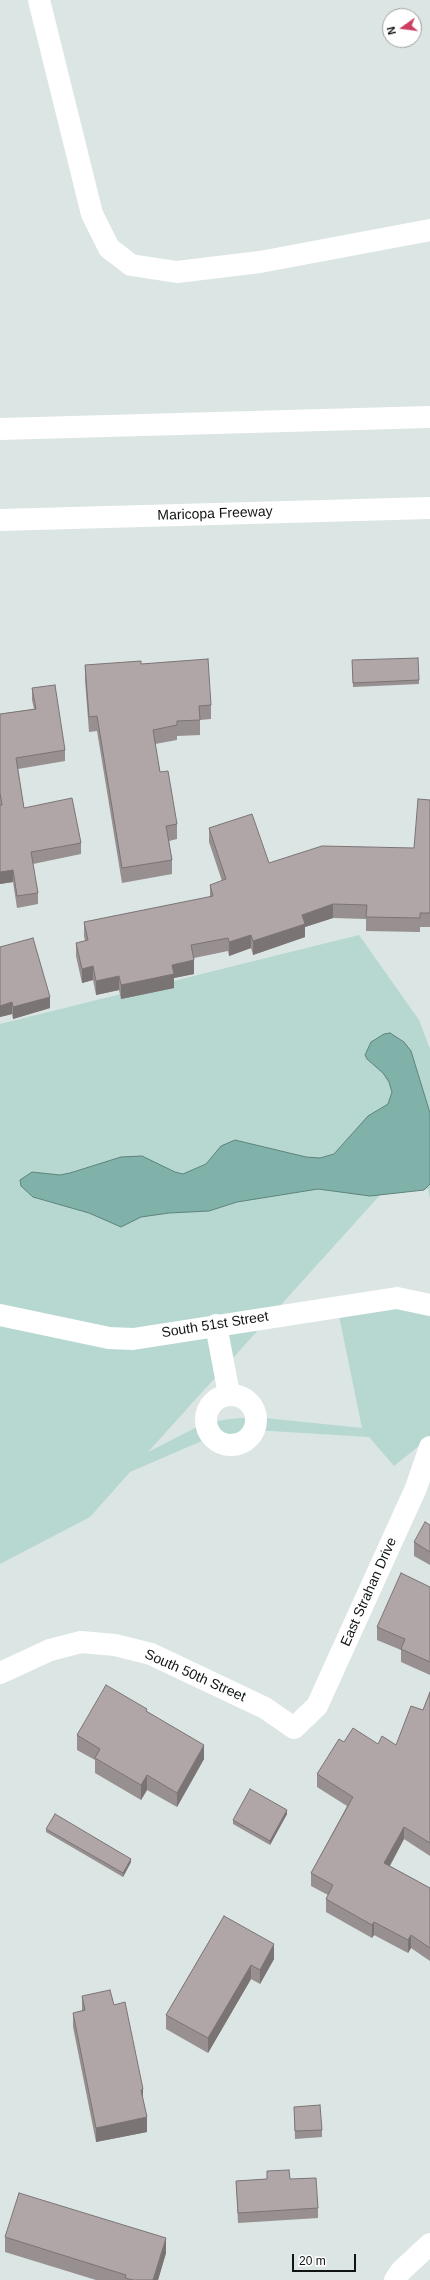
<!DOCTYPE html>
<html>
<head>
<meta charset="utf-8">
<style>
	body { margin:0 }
	#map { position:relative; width:430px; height:2280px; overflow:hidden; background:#dbe5e3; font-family:Helvetica,sans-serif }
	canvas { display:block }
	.north { position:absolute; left:382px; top:8px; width:40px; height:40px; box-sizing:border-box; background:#fff; border:1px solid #9fa1a1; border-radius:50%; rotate:256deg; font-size:11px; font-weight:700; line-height:16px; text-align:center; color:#101413 }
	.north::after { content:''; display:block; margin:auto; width:14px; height:18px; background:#cd3e62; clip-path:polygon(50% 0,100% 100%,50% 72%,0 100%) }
	.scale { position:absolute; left:292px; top:2254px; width:64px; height:18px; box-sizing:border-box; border:2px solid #101413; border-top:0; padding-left:5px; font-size:12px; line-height:14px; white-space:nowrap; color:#101413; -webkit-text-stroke:3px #fff; paint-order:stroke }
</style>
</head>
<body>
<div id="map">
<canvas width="430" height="2280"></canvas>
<div class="north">N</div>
<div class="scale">20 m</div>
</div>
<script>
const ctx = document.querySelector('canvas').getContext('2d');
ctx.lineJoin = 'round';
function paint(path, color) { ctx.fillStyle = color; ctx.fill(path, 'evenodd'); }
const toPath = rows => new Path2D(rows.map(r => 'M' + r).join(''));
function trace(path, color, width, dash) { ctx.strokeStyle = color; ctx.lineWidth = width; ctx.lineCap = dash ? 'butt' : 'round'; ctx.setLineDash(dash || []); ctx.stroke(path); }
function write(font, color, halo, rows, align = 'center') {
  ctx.font = font + ' Helvetica,sans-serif'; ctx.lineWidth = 3; ctx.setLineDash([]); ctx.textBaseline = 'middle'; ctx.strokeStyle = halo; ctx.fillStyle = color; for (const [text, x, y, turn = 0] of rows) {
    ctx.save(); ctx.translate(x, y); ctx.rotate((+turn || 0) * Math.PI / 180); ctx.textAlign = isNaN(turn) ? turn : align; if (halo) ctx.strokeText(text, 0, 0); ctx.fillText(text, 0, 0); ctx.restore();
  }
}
paint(toPath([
	[359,935,419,1020,430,1049,430,1198,428,1189,381,1194,148,1452,205,1423,230,1419,256,1417,362,1428,337,1306,430,1305,430,1437,394,1466,369,1437,254,1430,211,1437,130,1472,90,1517,0,1564,0,1024]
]), '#b6d8d1');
const water = toPath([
	[390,1033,404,1042,411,1051,430,1113,430,1184,424,1190,370,1196,318,1189,237,1202,209,1211,169,1213,141,1217,121,1227,89,1213,33,1197,21,1186,20,1180,32,1172,60,1175,70,1173,121,1157,142,1156,175,1172,183,1174,206,1164,221,1146,235,1140,306,1157,320,1158,334,1154,368,1116,388,1104,392,1092,389,1082,383,1073,367,1059,365,1055,371,1042,384,1034,390,1033]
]);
paint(water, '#80b2a9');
trace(water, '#5e837c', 1);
trace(toPath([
	[39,0,92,214,109,248,131,265,177,272,260,262,430,230],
	[0,1315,109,1338,133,1339,397,1298,430,1305],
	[216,1325,229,1394],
	'206 1420a25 25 0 1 1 50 0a25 25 0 1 1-50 0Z',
	[0,1673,50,1650,81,1642,115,1645,151,1654,265,1708,294,1728,317,1706,416,1488,430,1447],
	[395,2280,401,2271,430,2244]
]), '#fff', 22);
trace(toPath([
	[0,429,430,417],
	[0,520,430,508]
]), '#fff', 22);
paint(toPath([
	[352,660,419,680,419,684,353,687],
	[141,664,211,705,211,719,200,720,200,735,177,736,177,740,155,744,160,772,177,824,177,839,169,841,172,860,172,874,122,883,97,731,89,732,85,680,85,665],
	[32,688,65,750,65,761,18,769,24,808,81,843,81,854,33,864,38,893,38,904,17,908,13,882,0,884,0,714,34,709,32,700],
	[430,800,430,927,420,927,420,932,366,931,366,919,333,918,305,927,305,937,253,955,251,948,229,956,228,951,194,958,194,974,174,978,174,988,121,999,119,990,96,995,93,980,82,983,76,956,76,943,85,941,84,936,84,922,210,897,210,885,222,881,209,842,209,828,269,863,414,848],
	[0,947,50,1008,13,1019,12,1014,0,1017],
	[430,1525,430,1565,414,1556,414,1542],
	[430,1587,430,1675,401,1662,401,1650,377,1640,377,1627],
	[430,1692,430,1856,404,1839,390,1866,430,1888,430,1961,411,1948,408,1953,374,1935,372,1938,326,1912,326,1899,328,1895,311,1886,311,1873,347,1806,317,1787,317,1774,344,1742,396,1745,423,1710],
	[147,1711,204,1759,177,1807,147,1790,141,1800,95,1773,95,1760,77,1750,77,1735],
	[287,1814,270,1845,233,1824,233,1820],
	[46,1829,131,1862,123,1877,46,1832],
	[224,1916,274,1959,260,1984,251,1979,208,2053,166,2029,166,2015],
	[82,1996,114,2005,143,2099,147,2132,96,2142,73,2027,73,2013,82,2011],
	[294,2107,322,2130,322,2137,295,2139],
	[267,2171,290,2179,318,2208,318,2218,238,2223,236,2181,267,2179],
	[5,2237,166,2253,158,2280,96,2280,5,2252]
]), '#978f90');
paint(toPath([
	[13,870,13,882,0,884,0,872],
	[333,904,333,918,305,927,305,937,253,955,253,941,302,915],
	[251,935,251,948,229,956,229,942],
	[194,960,194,974,174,978,174,988,121,999,121,985,172,965],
	[93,966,93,980,82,983,82,969],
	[119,976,119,990,96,995,96,981],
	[50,997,50,1008,13,1019,13,1007],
	[12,1002,12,1014,0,1017,0,1006],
	[204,1745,204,1759,177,1807,177,1793],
	[147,1775,147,1790,141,1800,141,1785],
	[287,1810,287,1814,270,1845,270,1841],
	[404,1827,404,1839,384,1876,384,1863],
	[131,1859,131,1862,123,1877,123,1873],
	[374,1922,374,1935,372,1938,372,1925],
	[411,1935,411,1948,408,1953,408,1940],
	[274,1944,274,1959,260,1984,260,1970],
	[251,1965,251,1979,208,2053,208,2038],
	[143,2089,143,2104,141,2090],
	[147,2117,147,2132,96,2142,96,2128],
	[166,2238,166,2253,158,2280,153,2280]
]), '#7b7475');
const building = toPath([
	[418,658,419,680,353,683,352,660,418,658],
	[208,659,211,705,199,706,200,720,177,721,177,725,153,730,160,772,168,771,177,824,166,826,172,860,122,868,97,716,89,717,85,665,141,661,141,664,208,659],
	[55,685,65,750,16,758,24,808,72,798,81,843,31,852,38,893,17,896,13,870,0,872,0,805,2,805,0,793,0,714,36,709,32,688,55,685],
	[418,799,430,800,430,913,420,913,420,918,366,917,367,905,333,904,302,915,305,924,253,941,251,935,229,942,228,938,191,945,194,960,172,965,174,974,121,985,119,976,96,981,93,966,82,969,76,943,88,940,84,922,213,896,210,885,226,879,209,828,252,814,269,863,322,846,414,848,418,799],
	[33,938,50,997,13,1007,12,1002,0,1006,0,947,33,938],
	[425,1522,430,1525,430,1552,414,1542,425,1522],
	[401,1573,430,1587,430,1662,401,1649,405,1639,377,1627,401,1573],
	[106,1685,147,1709,146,1711,204,1745,177,1793,147,1775,141,1785,95,1758,100,1749,77,1735,106,1685],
	[430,1692,430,1843,404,1827,384,1863,430,1888,430,1948,411,1935,408,1940,374,1922,372,1925,326,1899,333,1885,311,1873,353,1797,317,1774,339,1739,344,1742,353,1728,378,1744,382,1736,396,1745,411,1706,423,1710,430,1692],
	[250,1789,287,1810,270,1841,233,1820,250,1789],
	[55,1814,131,1859,123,1873,46,1829,55,1814],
	[224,1916,274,1944,260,1970,251,1965,208,2038,166,2015,224,1916],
	[110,1990,114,2005,125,2002,143,2089,141,2090,147,2117,96,2128,73,2013,85,2010,82,1996,110,1990],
	[320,2105,322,2130,295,2131,294,2107,320,2105],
	[289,2170,290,2179,316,2178,318,2208,238,2213,236,2181,267,2179,267,2171,289,2170],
	[19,2193,166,2238,153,2280,133,2280,125,2278,126,2275,5,2237,19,2193]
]);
paint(building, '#b0a6a7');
trace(building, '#7b7475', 1);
write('14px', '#101413', '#fff', [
	["Maricopa Freeway",215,514,-2],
	["South 51st Street",215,1325,-9],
	["East Strahan Drive",369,1592,-66],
	["South 50th Street",195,1676,24]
]);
</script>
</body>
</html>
